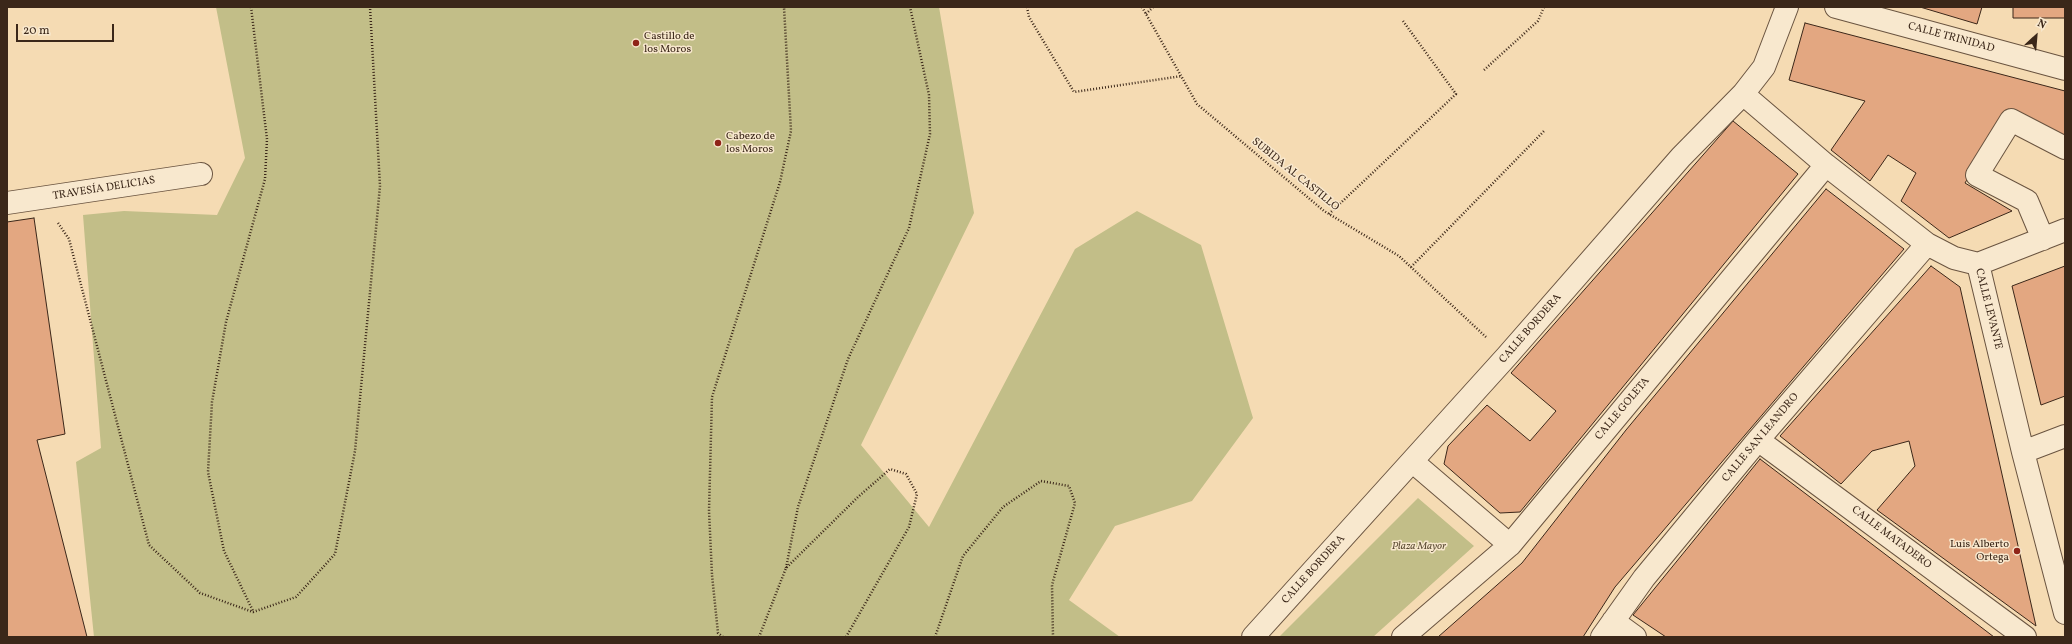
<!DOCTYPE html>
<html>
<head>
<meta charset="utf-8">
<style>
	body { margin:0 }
	#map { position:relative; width:2072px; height:644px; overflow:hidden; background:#f5dbb3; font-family:Vollkorn,serif }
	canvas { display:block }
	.frame { position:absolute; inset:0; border:8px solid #3b2719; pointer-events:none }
	.north { position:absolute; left:2016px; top:16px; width:40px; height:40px; -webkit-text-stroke:3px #f8e8ce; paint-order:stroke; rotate:26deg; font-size:11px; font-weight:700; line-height:16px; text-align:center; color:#3b2719 }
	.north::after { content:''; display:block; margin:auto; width:14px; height:18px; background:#3b2719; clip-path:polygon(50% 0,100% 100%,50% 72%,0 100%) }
	.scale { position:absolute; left:16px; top:24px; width:98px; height:18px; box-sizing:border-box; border:2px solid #3b2719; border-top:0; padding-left:5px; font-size:12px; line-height:14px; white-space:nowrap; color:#3b2719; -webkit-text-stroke:3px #f8e8ce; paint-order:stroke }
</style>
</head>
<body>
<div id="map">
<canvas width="2072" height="644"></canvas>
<div class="frame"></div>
<div class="north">N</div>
<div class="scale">20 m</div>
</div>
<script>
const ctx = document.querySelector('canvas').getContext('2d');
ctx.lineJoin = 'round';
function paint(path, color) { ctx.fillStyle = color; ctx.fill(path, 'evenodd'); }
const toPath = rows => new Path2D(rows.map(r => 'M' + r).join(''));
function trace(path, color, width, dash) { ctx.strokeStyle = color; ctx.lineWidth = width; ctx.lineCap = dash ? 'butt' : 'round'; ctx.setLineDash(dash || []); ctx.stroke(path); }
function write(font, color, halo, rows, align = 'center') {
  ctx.font = font + ' Vollkorn,serif'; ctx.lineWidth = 3; ctx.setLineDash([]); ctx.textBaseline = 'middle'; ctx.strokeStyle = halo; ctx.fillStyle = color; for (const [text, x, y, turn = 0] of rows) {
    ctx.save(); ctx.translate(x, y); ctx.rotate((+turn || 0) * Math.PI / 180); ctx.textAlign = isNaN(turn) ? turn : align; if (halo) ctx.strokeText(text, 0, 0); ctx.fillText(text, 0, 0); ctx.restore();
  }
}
paint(toPath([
	[216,7,939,7,974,213,861,445,929,527,1075,249,1137,211,1201,245,1253,418,1192,501,1115,526,1069,600,1120,637,94,637,76,462,101,448,83,215,124,211,217,215,245,158],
	[1418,498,1474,546,1373,637,1279,637]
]), '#c2be88');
const building = toPath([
	[1920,7,1982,7,1977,24,1920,7],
	[2013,7,2065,7,2065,18,2013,18,2013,7],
	[1805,23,2065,91,2065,138,2008,109,1965,183,2012,211,1949,238,1901,201,1916,173,1888,155,1870,181,1831,150,1865,101,1789,80,1805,23],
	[1733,121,1798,174,1520,512,1500,513,1444,464,1448,446,1487,405,1530,441,1556,411,1511,373,1733,121],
	[1826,189,1904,249,1615,587,1583,637,1438,637,1522,563,1626,430,1826,189],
	[34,218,65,434,37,440,87,637,7,637,7,222,34,218],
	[1931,266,1960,287,2036,626,1877,510,1915,466,1909,441,1872,451,1841,484,1780,436,1931,266],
	[2065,266,2065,396,2041,405,2012,286,2065,266],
	[1760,459,1994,637,1666,637,1633,615,1760,459]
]);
paint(building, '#e3a781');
trace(building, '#3b2719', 1);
const street = toPath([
	[1836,7,2065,69],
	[1743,94,1826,165,1927,244,1954,258,1978,264,2023,452,2065,613],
	[7,203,201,174],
	[2043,239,2027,201,1977,175,2011,120,2065,148],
	[1978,264,2065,230],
	[1758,440,2025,637],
	[2023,452,2065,436],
	[1413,462,1510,545],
	[1613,621,1635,637],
	[1253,637,1507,356,1681,157,1743,94,1764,67,1787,7],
	[1403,637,1510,545,1826,165],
	[1602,637,1644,578,1758,440,1927,244]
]);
trace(street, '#6a5440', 24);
trace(toPath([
	[251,7,267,139,265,179,226,322,212,402,208,472,224,551,253,611],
	[1027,7,1029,17,1074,92,1182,76],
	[1142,7,1197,104,1324,211,1399,256,1486,337],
	[1146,14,1153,7],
	[1484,70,1538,21,1544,7],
	[1329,214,1456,94,1403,21],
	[58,223,69,239,149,545,200,593,253,612,296,597,335,554,355,451,380,186,370,7],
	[1411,267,1545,130],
	[786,568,798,507,848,359,909,228,930,134,929,95,910,7],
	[723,637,718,633,712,575,709,511,712,397,780,182,791,131,784,7],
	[759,637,786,568,858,497,890,469,906,474,917,494,909,527,846,637],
	[935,637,963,556,1003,507,1041,481,1069,486,1075,503,1052,585,1053,637]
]), '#3b2719', 2.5, [1, 2]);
trace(street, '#f8e8ce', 22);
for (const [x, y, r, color] of [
	[636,43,4,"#8f2418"],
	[718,143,4,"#8f2418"],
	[2017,551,4,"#8f2418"]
]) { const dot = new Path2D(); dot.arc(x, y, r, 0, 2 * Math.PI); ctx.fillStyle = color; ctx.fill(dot); trace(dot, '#f8e8ce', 1.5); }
write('11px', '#3b2719', '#f8e8ce', [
	["Castillo de",644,37],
	["los Moros",644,50],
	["Cabezo de",726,137],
	["los Moros",726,150],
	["Luis Alberto",2009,545,"right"],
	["Ortega",2009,558,"right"]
], 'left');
write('11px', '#3b2719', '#f8e8ce', [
	["CALLE TRINIDAD",1951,38,15],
	["SUBIDA AL CASTILLO",1295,175,39],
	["TRAVESÍA DELICIAS",104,189,-9],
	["CALLE LEVANTE",1988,309,76],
	["CALLE BORDERA",1531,329,-49],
	["CALLE GOLETA",1623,409,-50],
	["CALLE SAN LEANDRO",1761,438,-50],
	["CALLE MATADERO",1891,538,37],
	["CALLE BORDERA",1314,570,-48]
]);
write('italic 11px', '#5d4d35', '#f8e8ce', [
	["Plaza Mayor",1419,547]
]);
</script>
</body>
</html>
